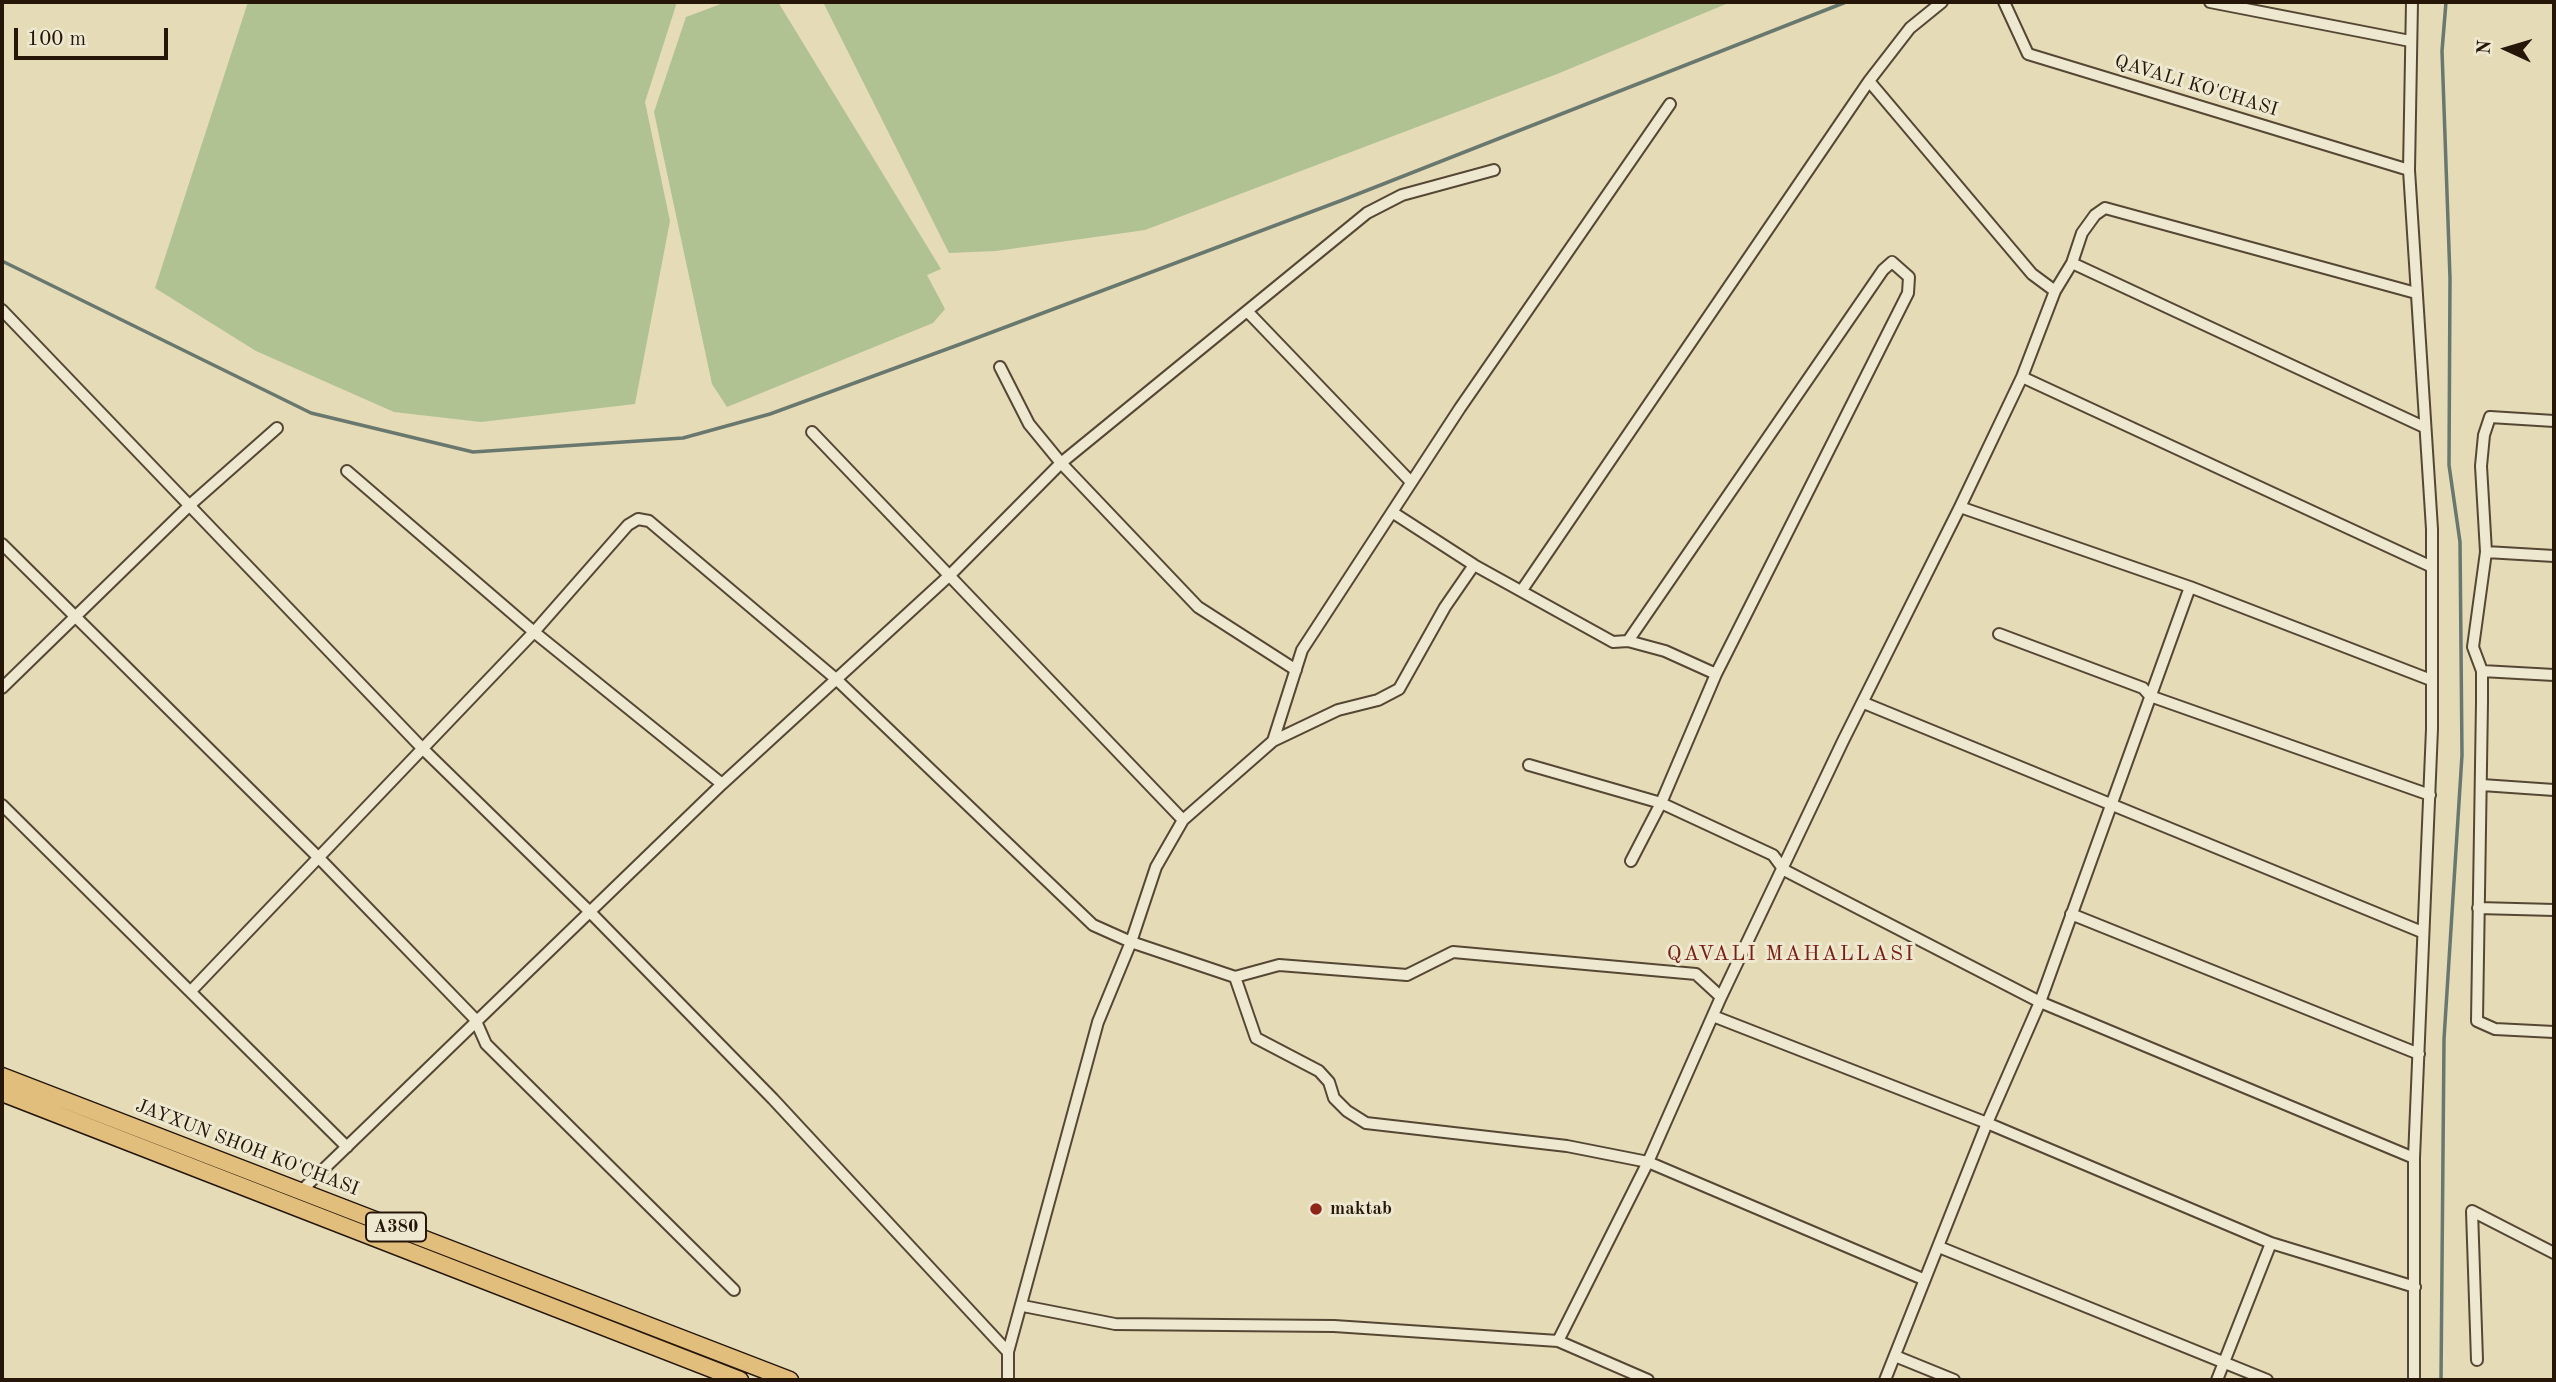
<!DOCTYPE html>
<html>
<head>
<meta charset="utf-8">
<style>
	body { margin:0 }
	#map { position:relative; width:2556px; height:1382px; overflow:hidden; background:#e5dbb7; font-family:"Old Standard TT",serif }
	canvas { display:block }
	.frame { position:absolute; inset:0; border:4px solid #251608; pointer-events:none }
	.north { position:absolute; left:2472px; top:14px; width:70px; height:70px; -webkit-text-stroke:5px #eee8d0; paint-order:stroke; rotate:274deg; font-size:19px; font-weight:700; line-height:28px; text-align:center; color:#251608 }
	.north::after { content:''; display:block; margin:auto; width:24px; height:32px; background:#251608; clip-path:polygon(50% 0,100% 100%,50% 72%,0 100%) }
	.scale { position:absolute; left:14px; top:28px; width:154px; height:32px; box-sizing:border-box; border:4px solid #251608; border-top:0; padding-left:9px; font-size:21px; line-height:24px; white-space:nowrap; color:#251608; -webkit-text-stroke:5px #eee8d0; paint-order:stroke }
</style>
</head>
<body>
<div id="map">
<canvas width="2556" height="1382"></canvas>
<div class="frame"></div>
<div class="north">N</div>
<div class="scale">100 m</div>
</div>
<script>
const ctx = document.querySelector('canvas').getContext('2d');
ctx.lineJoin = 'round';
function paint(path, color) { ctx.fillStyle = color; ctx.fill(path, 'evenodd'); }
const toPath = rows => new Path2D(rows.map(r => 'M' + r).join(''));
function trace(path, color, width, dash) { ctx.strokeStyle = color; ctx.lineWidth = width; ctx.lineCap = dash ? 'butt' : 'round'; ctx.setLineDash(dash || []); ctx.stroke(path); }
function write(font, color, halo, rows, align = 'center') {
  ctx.font = font + ' "Old Standard TT",serif'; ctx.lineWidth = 6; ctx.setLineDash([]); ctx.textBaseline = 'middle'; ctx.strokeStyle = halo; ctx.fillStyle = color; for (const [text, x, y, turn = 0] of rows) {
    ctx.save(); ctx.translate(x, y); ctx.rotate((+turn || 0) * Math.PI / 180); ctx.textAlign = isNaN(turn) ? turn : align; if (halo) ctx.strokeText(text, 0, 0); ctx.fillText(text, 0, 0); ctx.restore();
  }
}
paint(toPath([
	[248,2,677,2,645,102,670,221,635,404,481,422,394,412,256,351,155,288],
	[726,2,778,2,941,269,927,275,945,309,933,323,727,407,712,384,654,112,686,17],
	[823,2,1731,2,1557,74,1145,230,996,251,949,253]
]), '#b0c192');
trace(toPath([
	[2,261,311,413,473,452,683,438,770,414,958,345,1340,201,1846,2],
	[2,1376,3,1380],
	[2441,1380,2444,1039,2462,755,2460,542,2449,465,2450,278,2442,51,2446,2]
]), '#69786f', 3.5);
const minor = toPath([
	[2004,2,2028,54,2409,170],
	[2210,2,2410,41],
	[2412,2,2409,170,2432,529,2432,729,2414,1158,2414,1380],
	[2072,263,2082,233,2095,215,2105,208,2416,293],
	[2055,291,2072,263,2424,427],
	[2,310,422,748,591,913,773,1099,1008,1352],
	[1247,311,1411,482],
	[1000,367,1029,424,1061,463,1198,607,1296,670],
	[2022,377,2430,566],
	[2554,421,2490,417,2484,435,2481,466,2486,552,2473,647,2482,671,2482,702,2477,1021,2495,1029,2554,1032],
	[812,432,1183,820],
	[347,471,534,632,722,784],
	[1960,507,2190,587,2431,680],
	[1392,512,1474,565,1613,642,1628,641,1665,651,1716,674],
	[2,544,319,858,475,1019,486,1044,734,1290],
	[2486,552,2554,556],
	[1522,590,1869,81,1910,28,1942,2],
	[1999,634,2143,688,2150,696,2430,795],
	[1628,641,1883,270,1892,262,1909,277,1908,293,1716,674,1661,803,1631,861],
	[2482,671,2554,675],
	[2,688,191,504,277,428],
	[1864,703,2422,932],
	[1273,741,1338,710,1378,700,1399,689,1445,607,1474,565],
	[1529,765,1661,803,1773,855,1784,870,2040,1002,2414,1158],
	[2482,785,2554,790],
	[2,805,347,1147],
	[2478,908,2554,910],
	[2071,914,2419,1054],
	[1235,977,1256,1038,1319,1071,1329,1082,1334,1098,1347,1111,1366,1123,1567,1146,1648,1162,1923,1279],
	[191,991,534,632,628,525,638,519,649,521,836,679,1093,925,1131,942,1235,977,1279,965,1407,975,1453,952,1696,974,1721,997],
	[1713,1016,1987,1123,2271,1243,2415,1287],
	[301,1191,722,784,951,574,1061,463,1367,213,1402,195,1494,170],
	[1939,1247,2267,1380],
	[1023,1306,1115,1324,1334,1326,1558,1341,1648,1380],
	[1558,1341,1648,1162,1721,997,1843,741,1960,507,2022,377,2055,291,2032,274,1869,81],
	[1895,1356,1954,1380],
	[2477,1360,2472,1211,2554,1253],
	[1008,1380,1008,1352,1098,1022,1131,942,1156,867,1183,820,1273,741,1302,650,1460,408,1670,104],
	[1885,1380,1987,1123,2040,1002,2190,587],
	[2217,1380,2271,1243]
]);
const highway = toPath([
	[2,1076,790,1380],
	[2,1093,740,1380]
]);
trace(minor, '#554734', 14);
trace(highway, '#251608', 19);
trace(minor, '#eee8d0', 10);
trace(highway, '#e2be7c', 16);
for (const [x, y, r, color] of [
	[1316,1209,7,"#8f2418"]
]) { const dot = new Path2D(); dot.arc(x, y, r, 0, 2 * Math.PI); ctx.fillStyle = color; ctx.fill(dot); trace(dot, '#eee8d0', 2.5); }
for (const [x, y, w] of [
	[396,1227,60]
]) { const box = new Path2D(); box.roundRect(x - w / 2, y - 14.5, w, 29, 5); ctx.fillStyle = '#eee8d0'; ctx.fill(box); trace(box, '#251608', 2); }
write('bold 18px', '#251608', null, [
	["A380",396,1227]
]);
write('19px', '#251608', '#eee8d0', [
	["QAVALI KO'CHASI",2196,86,17],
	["JAYXUN SHOH KO'CHASI",247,1148,21]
]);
write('bold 19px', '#251608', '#eee8d0', [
	["maktab",1330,1209]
], 'left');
ctx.letterSpacing = '2px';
write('21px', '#7a1f14', '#eee8d0', [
	["QAVALI MAHALLASI",1791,954]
]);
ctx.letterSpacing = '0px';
</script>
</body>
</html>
